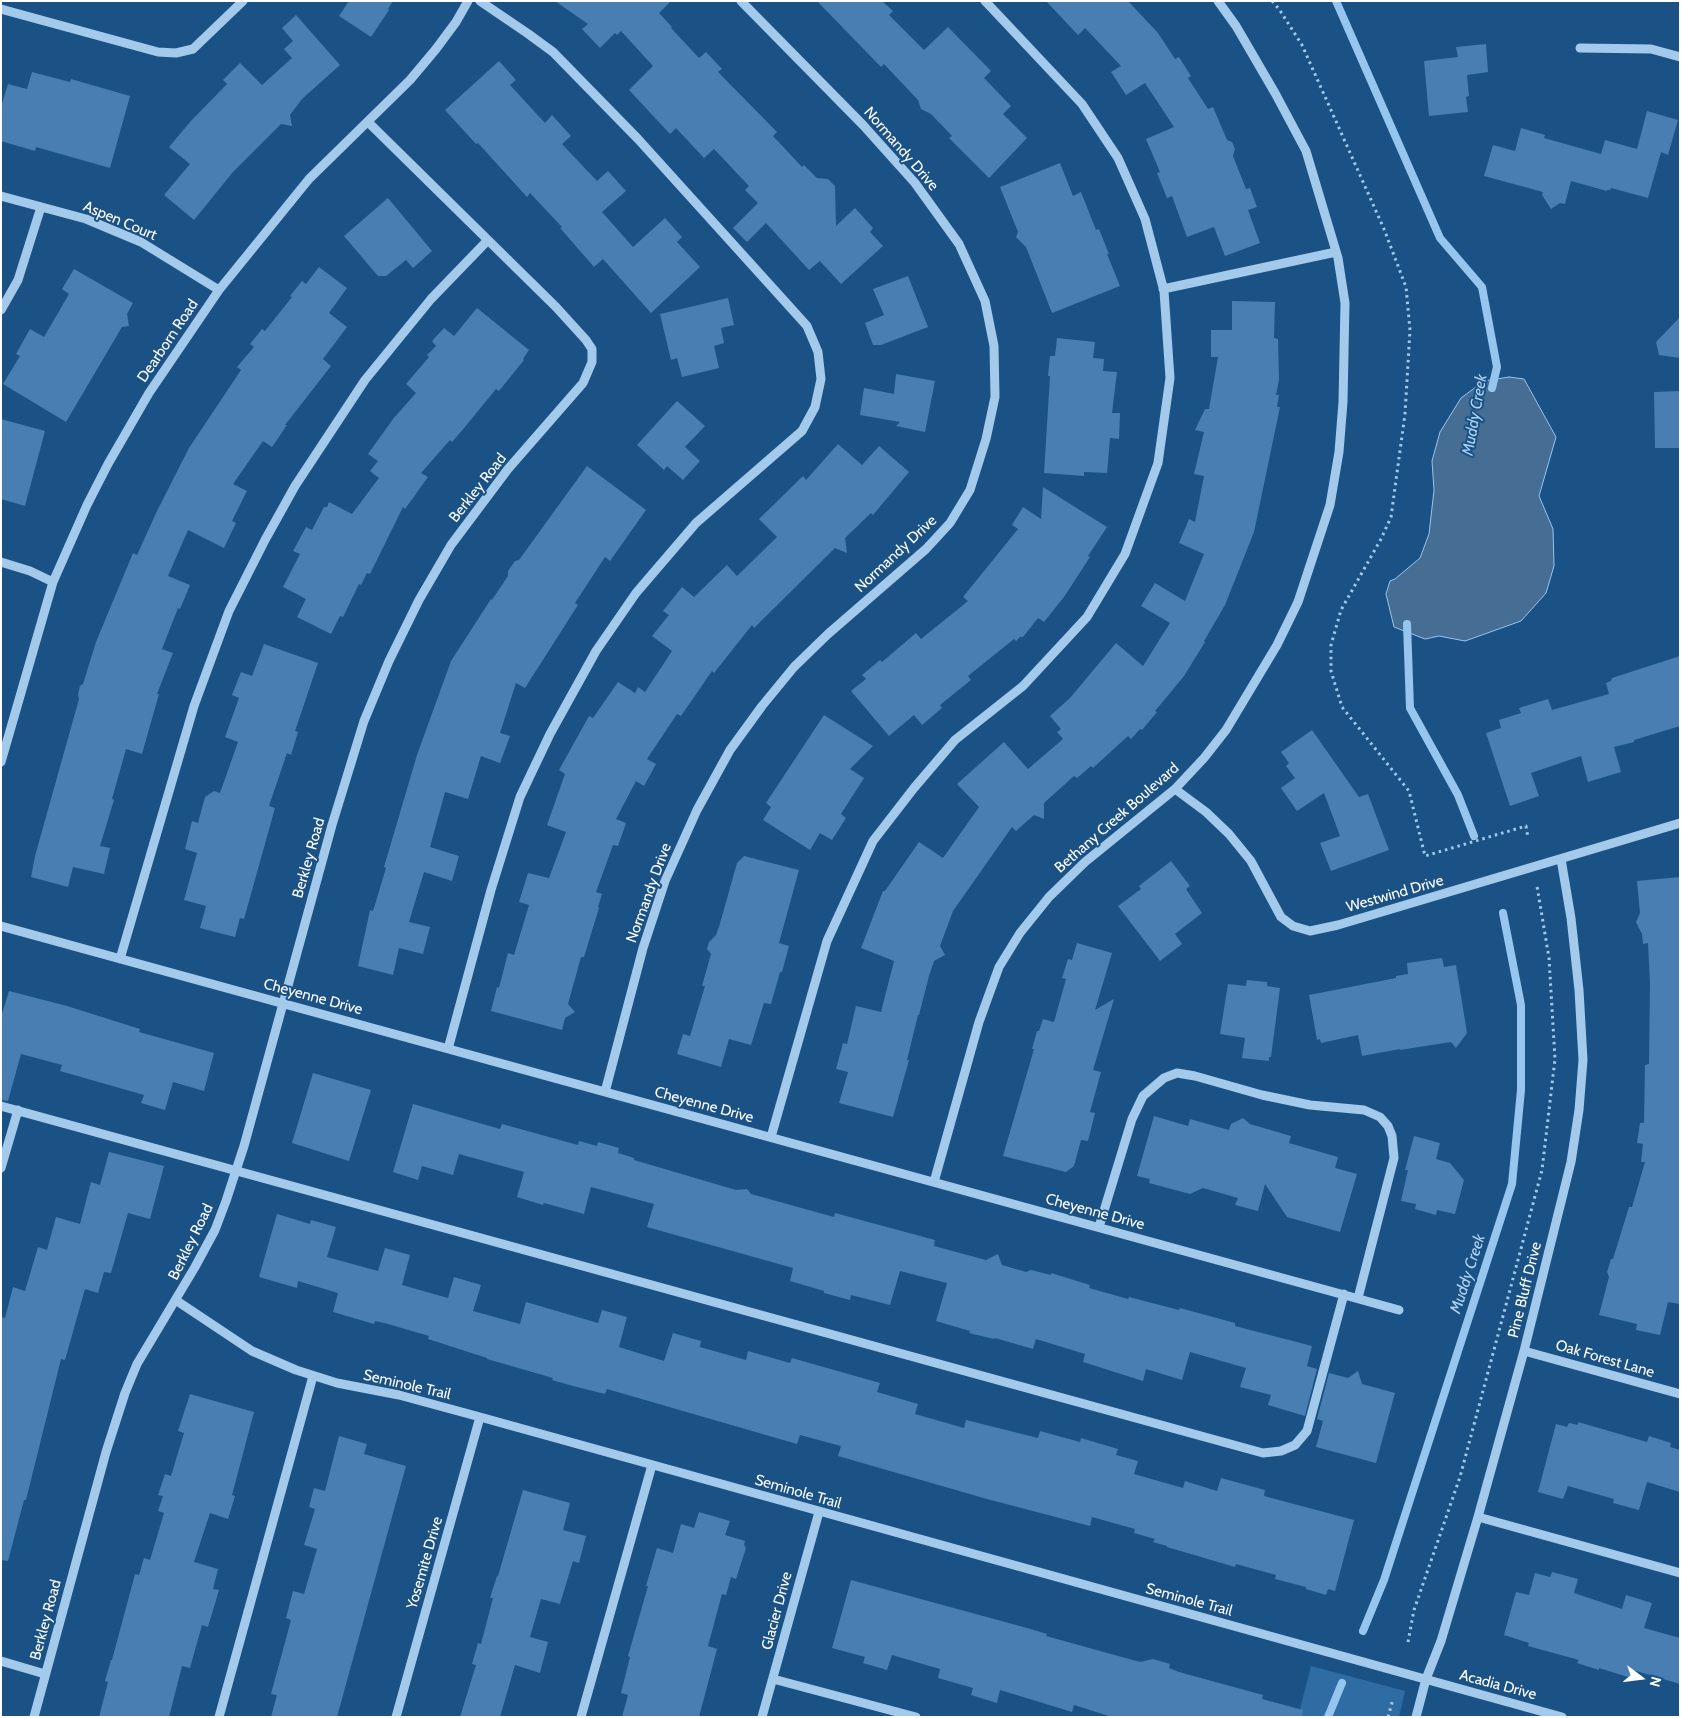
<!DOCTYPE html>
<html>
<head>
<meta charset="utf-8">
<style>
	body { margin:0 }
	#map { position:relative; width:1681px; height:1718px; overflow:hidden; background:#1b5286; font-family:Cabin,sans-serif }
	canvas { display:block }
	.frame { position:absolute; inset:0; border:2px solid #fff; pointer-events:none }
	.north { position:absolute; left:1616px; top:1653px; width:50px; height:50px; -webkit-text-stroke:4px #1b5286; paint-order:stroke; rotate:105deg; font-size:14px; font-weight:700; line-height:20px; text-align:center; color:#fff }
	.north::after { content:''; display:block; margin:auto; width:18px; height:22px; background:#fff; clip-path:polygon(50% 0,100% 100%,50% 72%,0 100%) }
</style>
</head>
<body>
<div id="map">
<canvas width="1681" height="1718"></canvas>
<div class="frame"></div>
<div class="north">N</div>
</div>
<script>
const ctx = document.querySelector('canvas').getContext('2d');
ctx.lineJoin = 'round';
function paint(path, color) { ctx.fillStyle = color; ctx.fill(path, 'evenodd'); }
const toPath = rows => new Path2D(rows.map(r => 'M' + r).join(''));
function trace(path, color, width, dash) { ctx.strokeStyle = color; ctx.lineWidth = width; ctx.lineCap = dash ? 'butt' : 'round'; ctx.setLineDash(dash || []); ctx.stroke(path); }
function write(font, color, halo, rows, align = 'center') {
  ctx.font = font + ' Cabin,sans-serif'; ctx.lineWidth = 4; ctx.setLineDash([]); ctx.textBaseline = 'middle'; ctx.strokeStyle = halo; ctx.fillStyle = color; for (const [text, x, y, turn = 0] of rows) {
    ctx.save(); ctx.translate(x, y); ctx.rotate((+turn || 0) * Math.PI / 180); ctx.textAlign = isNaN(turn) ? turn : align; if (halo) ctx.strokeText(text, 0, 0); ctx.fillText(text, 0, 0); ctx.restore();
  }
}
paint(toPath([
	[1311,1666,1405,1691,1399,1717,1298,1717]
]), '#2f6ca4');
const water = toPath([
	[1509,377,1524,379,1556,437,1539,496,1553,529,1554,566,1546,593,1521,621,1465,641,1439,636,1425,639,1394,627,1386,594,1390,581,1395,579,1420,558,1429,534,1434,490,1432,461,1440,432,1461,398,1484,381,1509,377]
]);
paint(water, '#466e94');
trace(water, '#96c5ed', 1);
trace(toPath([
	[1336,1,1440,238,1482,287,1497,367,1492,388],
	[1407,624,1410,708,1458,795,1474,836],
	[1363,1631,1384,1580,1512,1184,1521,1090,1521,1005,1503,913],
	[1328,1717,1342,1683]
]), '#96c5ed', 8);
paint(toPath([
	[349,1,393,1,388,9,389,10,371,37,339,16],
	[555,1,671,1,659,13,672,27,671,28,699,58,706,52,722,69,718,72,777,132,773,136,802,167,804,165,817,178,828,179,835,186,836,226,855,208,873,228,870,232,883,246,841,284,820,261,809,270,766,223,747,242,733,228,758,203,745,190,749,186,714,149,704,158,676,128,670,134,629,90,653,66,621,31,617,35,615,33,600,48,582,29,588,24],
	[817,1,882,1,893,11,889,15,924,50,948,27,991,71,984,78,1011,106,1003,114,1027,138,989,178,949,138,952,136,931,114,921,109,918,100,884,64,881,67],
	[1046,1,1128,1,1158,33,1175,59,1179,57,1191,76,1188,78,1208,109,1213,107,1227,140,1232,142,1235,149,1233,156,1246,189,1250,188,1257,207,1248,210,1260,243,1225,256,1214,227,1187,237,1172,196,1167,198,1157,173,1160,172,1146,139,1174,127,1145,83,1126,95,1111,72,1121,66,1085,28,1078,35],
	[296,15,340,65,302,99,290,115,292,126,281,124,233,172,194,220,164,195,190,164,169,147,190,122,227,84,223,80,240,63,262,85,292,58,284,49,293,41,282,28],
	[1486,44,1488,72,1467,75,1469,96,1466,97,1468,112,1429,116,1424,61,1458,57,1456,47],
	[499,61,516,80,510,85,545,123,552,115,571,136,562,144,597,181,608,171,626,191,602,212,633,247,665,218,682,237,677,242,700,267,651,313,603,259,594,267,560,228,562,227,530,193,527,197,478,143,476,144,445,110],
	[32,72,70,82,71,79,130,96,110,168,36,147,35,151,1,141,1,107,8,84,27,89],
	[1647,111,1678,120,1668,155,1661,152,1648,198,1611,188,1610,190,1607,190,1607,191,1571,181,1565,204,1560,203,1551,209,1542,195,1543,192,1484,176,1493,145,1515,151,1521,128,1545,135,1544,138,1601,154,1605,140,1637,149],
	[1060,163,1073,196,1081,192,1096,230,1099,229,1109,254,1107,254,1120,286,1052,313,1026,247,1016,237,1018,232,1000,187],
	[388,198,432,251,413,268,406,260,386,276,378,276,344,236],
	[319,267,347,288,329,313,347,327,323,359,331,366,285,425,287,425,272,447,263,441,233,484,247,491,232,521,236,523,224,548,188,530,168,576,190,585,180,609,178,608,162,649,173,653,157,694,159,694,142,754,126,749,112,799,114,800,100,846,110,848,104,874,73,867,68,887,31,877,35,856,79,699,78,695,80,686,83,684,96,642,133,553,137,555,157,511,189,448,241,370,237,367,254,347,250,344,262,329,265,331,292,297,290,296,302,281,306,284],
	[74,269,133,303,127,314,129,326,122,327,66,422,3,384,20,356,16,354,30,329,44,337,69,294,62,289],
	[908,276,928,327,881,345,873,345,865,323,884,315,873,289],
	[728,298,734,325,721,328,724,343,714,346,719,368,682,377,677,358,671,360,660,314],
	[1232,301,1275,302,1274,338,1278,339,1279,380,1276,395,1279,395,1277,407,1280,407,1254,532,1225,605,1204,641,1205,642,1184,676,1155,711,1157,712,1142,730,1140,729,1131,739,1128,736,1093,768,1091,766,1077,778,1074,776,1044,803,1044,819,1034,815,1016,831,1012,827,953,911,940,946,945,955,934,961,929,976,919,1015,918,1015,907,1060,909,1060,893,1117,839,1103,848,1072,836,1069,843,1043,847,1044,856,1006,881,1012,894,961,861,948,883,891,885,891,919,842,943,858,979,807,957,784,1004,742,1028,769,1063,739,1057,732,1061,729,1050,716,1070,698,1116,643,1143,666,1170,623,1141,606,1155,583,1185,601,1204,554,1179,543,1189,519,1195,522,1204,476,1194,474,1204,432,1195,430,1205,409,1209,409,1218,357,1211,357,1211,330,1232,330],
	[477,308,529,350,523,359,524,360,499,391,496,389,465,427,452,442,450,440,421,473,428,477,405,509,403,507,370,574,367,573,361,585,359,584,343,617,340,616,331,634,297,617,306,599,283,587,300,554,293,551,306,527,312,530,324,507,327,507,329,502,352,514,379,478,370,471,378,461,368,454,393,419,416,393,406,384,429,357,427,355,436,346,432,341,444,328,454,336],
	[1680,317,1680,358,1659,355,1656,342],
	[1057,338,1095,342,1093,358,1104,359,1103,371,1117,372,1112,413,1120,413,1119,439,1110,438,1107,473,1084,472,1084,476,1044,473,1050,376,1048,376,1050,356,1055,356],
	[896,374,935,381,925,432,896,426,900,422,860,415,864,388,894,394],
	[1680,391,1680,448,1655,448,1654,392],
	[677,401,705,426,685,447,700,461,683,480,667,466,664,470,637,445],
	[1,419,45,431,25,506,1,499],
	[838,444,862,465,879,446,909,472,873,515,871,513,845,538,847,553,835,548,754,628,752,625,714,673,712,671,681,716,677,714,647,759,656,764,644,786,636,781,616,819,626,823,618,846,613,845,596,892,602,894,598,907,599,908,584,957,581,957,568,1004,575,1012,565,1018,562,1030,491,1011,497,987,499,988,508,953,514,955,529,905,519,902,528,873,549,878,566,832,547,825,565,774,559,770,589,716,593,718,618,682,635,693,638,687,645,692,672,651,652,636,669,615,663,611,682,587,694,597,727,565,737,576,777,537,759,519,803,476,806,480],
	[587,466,646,510,610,561,605,557,575,603,578,605,525,688,516,683,500,733,510,736,500,763,481,756,468,799,445,792,430,847,459,856,452,881,424,872,409,922,430,927,423,954,399,948,393,975,358,966,370,910,373,911,386,868,384,867,417,755,451,661,491,599,492,600,508,576,508,571,515,561,519,560],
	[1043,487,1107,527,1088,556,1090,557,1064,597,1044,622,1038,618,1023,637,1020,637,1016,641,1014,639,968,676,971,680,940,705,942,708,922,725,914,715,889,736,851,691,866,679,862,675,880,660,882,662,916,633,921,639,968,601,963,597,1018,529,1012,525,1023,507,1041,519],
	[264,644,318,663,295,731,298,732,291,755,287,753,269,806,275,808,244,919,240,918,235,937,200,928,206,906,184,900,197,853,185,849,192,821,198,823,205,797,214,791,220,793,238,742,225,737,239,698,232,695,241,672,252,676],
	[1680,656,1680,726,1634,740,1634,742,1614,747,1621,772,1588,782,1581,756,1531,773,1539,796,1510,806,1486,733,1501,728,1499,720,1521,713,1519,708,1548,699,1552,710,1609,694,1606,683,1611,681,1612,678],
	[824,715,873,746,850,769,864,778,841,814,846,818,832,840,820,833,810,850,763,820,771,807,766,803],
	[1312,730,1359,797,1368,794,1389,850,1331,871,1320,843,1340,836,1324,793,1297,811,1281,788,1295,778,1286,766,1289,763,1281,752],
	[744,856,799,870,779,943,789,946,782,972,780,972,771,1004,764,1003,751,1045,729,1039,721,1067,677,1054,683,1034,690,1036,705,986,702,986,711,954,707,949,709,942,716,935,719,927,737,863],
	[1171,861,1190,886,1186,889,1202,913,1175,934,1182,944,1160,961,1118,906,1141,889,1139,886],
	[1680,877,1680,1304,1668,1302,1660,1335,1636,1330,1637,1324,1599,1315,1609,1277,1607,1272,1611,1259,1613,1259,1629,1207,1632,1207,1645,1162,1641,1162,1643,1144,1637,1143,1640,1123,1644,1123,1645,1065,1649,1064,1650,983,1648,943,1643,944,1642,934,1636,922,1640,913,1637,881],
	[1077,943,1112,953,1095,1010,1114,999,1093,1070,1101,1072,1090,1112,1095,1113,1088,1141,1081,1140,1074,1166,1066,1172,1003,1156,1034,1049,1032,1049,1037,1031,1039,1031,1043,1019,1054,1022,1066,979,1062,978,1068,959,1072,960],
	[1442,958,1444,967,1456,965,1467,1033,1456,1048,1451,1042,1400,1050,1400,1049,1362,1056,1358,1035,1321,1043,1320,1039,1317,1040,1309,995,1396,978,1396,976,1408,974,1407,963],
	[1247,980,1267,982,1267,986,1280,988,1271,1057,1269,1057,1269,1061,1242,1058,1245,1038,1220,1034,1228,984,1246,986],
	[9,991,67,1006,140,1029,139,1032,214,1053,204,1091,173,1082,165,1110,141,1103,144,1095,60,1071,62,1065,21,1054,8,1101,1,1100,1,1017],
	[313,1073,371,1090,349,1161,292,1143],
	[413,1104,500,1129,502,1124,578,1145,579,1141,597,1146,598,1142,619,1148,618,1153,634,1158,634,1160,736,1190,747,1189,751,1194,834,1217,835,1213,935,1240,934,1246,986,1260,998,1254,1002,1265,1026,1272,1031,1270,1051,1275,1051,1273,1090,1285,1089,1288,1128,1299,1129,1297,1179,1310,1180,1308,1235,1323,1235,1326,1312,1346,1307,1366,1317,1369,1305,1416,1268,1405,1271,1395,1240,1387,1246,1368,1190,1352,1182,1380,1146,1369,1143,1381,1083,1362,1085,1354,1036,1339,1033,1349,995,1338,994,1339,969,1333,970,1331,936,1321,947,1283,900,1271,890,1305,851,1295,850,1300,824,1293,824,1291,790,1281,793,1268,647,1227,654,1204,591,1187,584,1214,544,1203,543,1205,517,1197,524,1172,459,1154,453,1175,422,1166,418,1180,393,1172],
	[1154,1116,1188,1126,1190,1119,1229,1130,1231,1124,1243,1118,1250,1124,1291,1136,1289,1143,1338,1157,1335,1168,1357,1174,1340,1232,1287,1217,1265,1184,1258,1211,1235,1205,1238,1198,1203,1188,1190,1194,1149,1183,1150,1179,1137,1176],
	[1414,1136,1440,1143,1436,1159,1450,1163,1464,1180,1455,1214,1437,1210,1436,1215,1415,1209,1416,1204,1401,1201,1408,1170,1405,1170],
	[109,1152,164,1166,150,1219,128,1213,111,1273,104,1272,98,1293,85,1289,65,1360,61,1359,26,1500,24,1500,8,1561,1,1560,1,1317,5,1318,13,1287,25,1291,38,1247,47,1250,56,1217,80,1224,91,1182,100,1185],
	[277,1214,310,1224,311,1220,336,1227,327,1257,378,1271,385,1248,410,1255,402,1285,448,1298,454,1277,481,1285,473,1311,520,1324,526,1302,598,1323,602,1310,627,1317,619,1347,664,1361,673,1333,701,1341,700,1347,746,1360,748,1351,790,1363,792,1358,880,1383,877,1392,918,1404,915,1414,964,1428,966,1420,1038,1438,1040,1431,1080,1442,1081,1438,1118,1449,1116,1455,1138,1461,1134,1474,1183,1488,1185,1481,1217,1491,1221,1478,1265,1490,1264,1496,1354,1520,1335,1591,1328,1589,1326,1595,1306,1589,1306,1587,1275,1579,1276,1575,1236,1564,1235,1567,1167,1547,1167,1546,1153,1542,1155,1539,1134,1533,1135,1529,1092,1517,1090,1526,987,1499,838,1456,841,1446,800,1435,797,1444,607,1389,605,1394,573,1386,552,1380,553,1378,487,1359,487,1358,428,1339,429,1336,388,1324,375,1321,374,1324,333,1312,338,1293,298,1281,297,1288,259,1277],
	[1358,1371,1362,1384,1395,1393,1376,1463,1316,1447,1323,1421,1317,1419,1329,1373,1348,1378],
	[190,1394,254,1412,232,1495,235,1496,228,1519,210,1513,194,1562,218,1569,213,1589,219,1590,208,1627,202,1625,190,1668,182,1666,169,1717,99,1717,108,1682,105,1681,111,1660,112,1660,135,1574,139,1575,144,1558,150,1560,164,1513,158,1511,163,1496,158,1495,165,1474,171,1476,184,1433,178,1431],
	[1578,1422,1647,1442,1649,1436,1671,1443,1670,1447,1680,1450,1680,1492,1647,1482,1639,1510,1613,1503,1614,1499,1568,1486,1563,1499,1538,1492,1556,1424,1567,1427,1569,1423,1578,1425],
	[339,1436,367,1444,364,1454,406,1466,337,1717,271,1717,277,1695,271,1694,291,1620,286,1618,293,1591,304,1594,317,1549,304,1545,315,1509,309,1507,314,1488,325,1491],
	[523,1490,570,1503,563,1530,586,1536,579,1563,573,1561,560,1604,541,1599,530,1637,548,1642,540,1673,515,1665,500,1717,460,1717,476,1665,472,1664,478,1643,481,1644,493,1598,490,1598,497,1576,498,1576],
	[699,1512,730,1521,725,1535,745,1541,744,1545,746,1548,736,1579,731,1577,726,1595,722,1594,708,1646,717,1649,699,1717,622,1717,628,1695,621,1693,630,1657,628,1656,648,1586,646,1586,657,1548,673,1553,681,1524,694,1528],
	[1552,1572,1578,1579,1574,1593,1622,1609,1626,1595,1652,1603,1644,1628,1680,1638,1680,1684,1633,1670,1631,1678,1599,1668,1599,1670,1577,1663,1579,1660,1528,1646,1529,1643,1504,1635,1516,1592,1529,1595,1535,1573,1550,1577],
	[851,1580,1027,1628,1047,1634,1046,1636,1140,1662,1153,1659,1170,1664,1169,1668,1179,1672,1263,1695,1262,1699,1303,1710,1302,1717,1112,1717,1074,1705,1072,1712,1000,1690,997,1703,971,1695,973,1688,938,1678,940,1669,892,1655,887,1670,863,1663,865,1657,832,1648]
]), '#487eb1');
trace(toPath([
	[1272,1,1279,9,1302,45,1384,229,1406,287,1410,330,1405,414,1391,517,1381,539,1341,610,1331,645,1331,671,1342,707,1409,791,1425,856,1526,826,1528,838],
	[1408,1642,1414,1610,1460,1477,1542,1170,1555,1059,1549,958,1537,886],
	[1388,1717,1393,1699]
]), '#a3c9eb', 3, [2.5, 4]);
trace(toPath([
	[1,9,158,52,176,53,193,49,243,1],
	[1580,48,1651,49,1680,57],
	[1,196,86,219,141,242,219,290],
	[1163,289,1336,252],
	[1,310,18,280,41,207],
	[1,562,30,571,53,582],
	[1,762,53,582,87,505,108,464,149,393,219,290,309,179,410,80,436,49,456,22,468,1],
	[1175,789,1206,812,1229,834,1251,861,1281,917,1293,926,1310,931,1338,925,1680,823],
	[1,926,1399,1310],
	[120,959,194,706,229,611,265,540,295,486,365,380,431,299,488,240],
	[448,1049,491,890,520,797,550,734,596,651,636,593,696,523,802,431,815,407,821,379,818,352,807,326,789,306,638,139,553,52,527,33,480,1],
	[605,1092,643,948,665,881,697,810,730,750,762,706,794,667,828,634,926,549,950,523,970,490,986,439,995,397,994,346,985,301,959,244,915,183,863,125,741,1],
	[1,1106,1263,1453,1281,1451,1295,1445,1307,1431,1344,1294],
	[771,1137,827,941,873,841,914,788,955,740,1023,686,1087,617,1125,554,1158,463,1170,378,1164,291,1145,219,1118,158,1082,104,985,1],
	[1,1168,18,1110],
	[934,1182,979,1022,999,967,1020,933,1049,897,1085,862,1175,789,1204,758,1226,730,1277,645,1298,602,1330,505,1339,452,1343,402,1345,303,1338,258,1306,151,1275,93,1236,26,1218,1],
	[1099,1227,1132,1119,1143,1096,1164,1078,1177,1073,1195,1076,1262,1095,1310,1105,1364,1110,1380,1117,1388,1126,1392,1136,1394,1158,1358,1298],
	[177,1301,252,1351,296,1370,337,1383,399,1395,480,1417,1562,1717],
	[1524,1351,1680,1394],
	[1478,1517,1680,1573],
	[1,1661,45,1674],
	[773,1679,916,1717],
	[34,1717,106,1452,125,1393,137,1364,195,1267,215,1230,226,1201,244,1146,332,825,364,721,389,661,419,600,451,545,508,469,583,383,592,362,592,349,586,340,556,307,368,122],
	[219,1717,313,1376],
	[396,1717,480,1417],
	[581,1717,652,1465],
	[762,1717,819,1512],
	[1416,1717,1426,1679,1441,1641,1478,1517,1524,1351,1571,1162,1579,1110,1583,1060,1579,990,1571,918,1561,859]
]), '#a3c9eb', 9);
write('15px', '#fff', '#1b5286', [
	["Normandy Drive",901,149,49],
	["Aspen Court",120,221,23],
	["Dearborn Road",168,341,-56],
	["Berkley Road",478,488,-52],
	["Normandy Drive",896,554,-43],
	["Bethany Creek Boulevard",1117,818,-41],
	["Berkley Road",309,858,-74],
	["Normandy Drive",649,893,-70],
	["Westwind Drive",1395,894,-16],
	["Cheyenne Drive",313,997,15],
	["Cheyenne Drive",704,1105,15],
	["Cheyenne Drive",1095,1212,15],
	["Berkley Road",191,1242,-64],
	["Pine Bluff Drive",1525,1290,-76],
	["Oak Forest Lane",1605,1359,16],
	["Seminole Trail",407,1385,13],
	["Seminole Trail",798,1492,16],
	["Yosemite Drive",425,1563,-74],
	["Seminole Trail",1189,1600,15],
	["Glacier Drive",777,1611,-75],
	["Berkley Road",46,1620,-75],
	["Acadia Drive",1498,1685,15]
]);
write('italic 16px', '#afd3f3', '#1b5286', [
	["Muddy Creek",1475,415,-80],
	["Muddy Creek",1468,1274,-72]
]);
</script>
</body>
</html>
